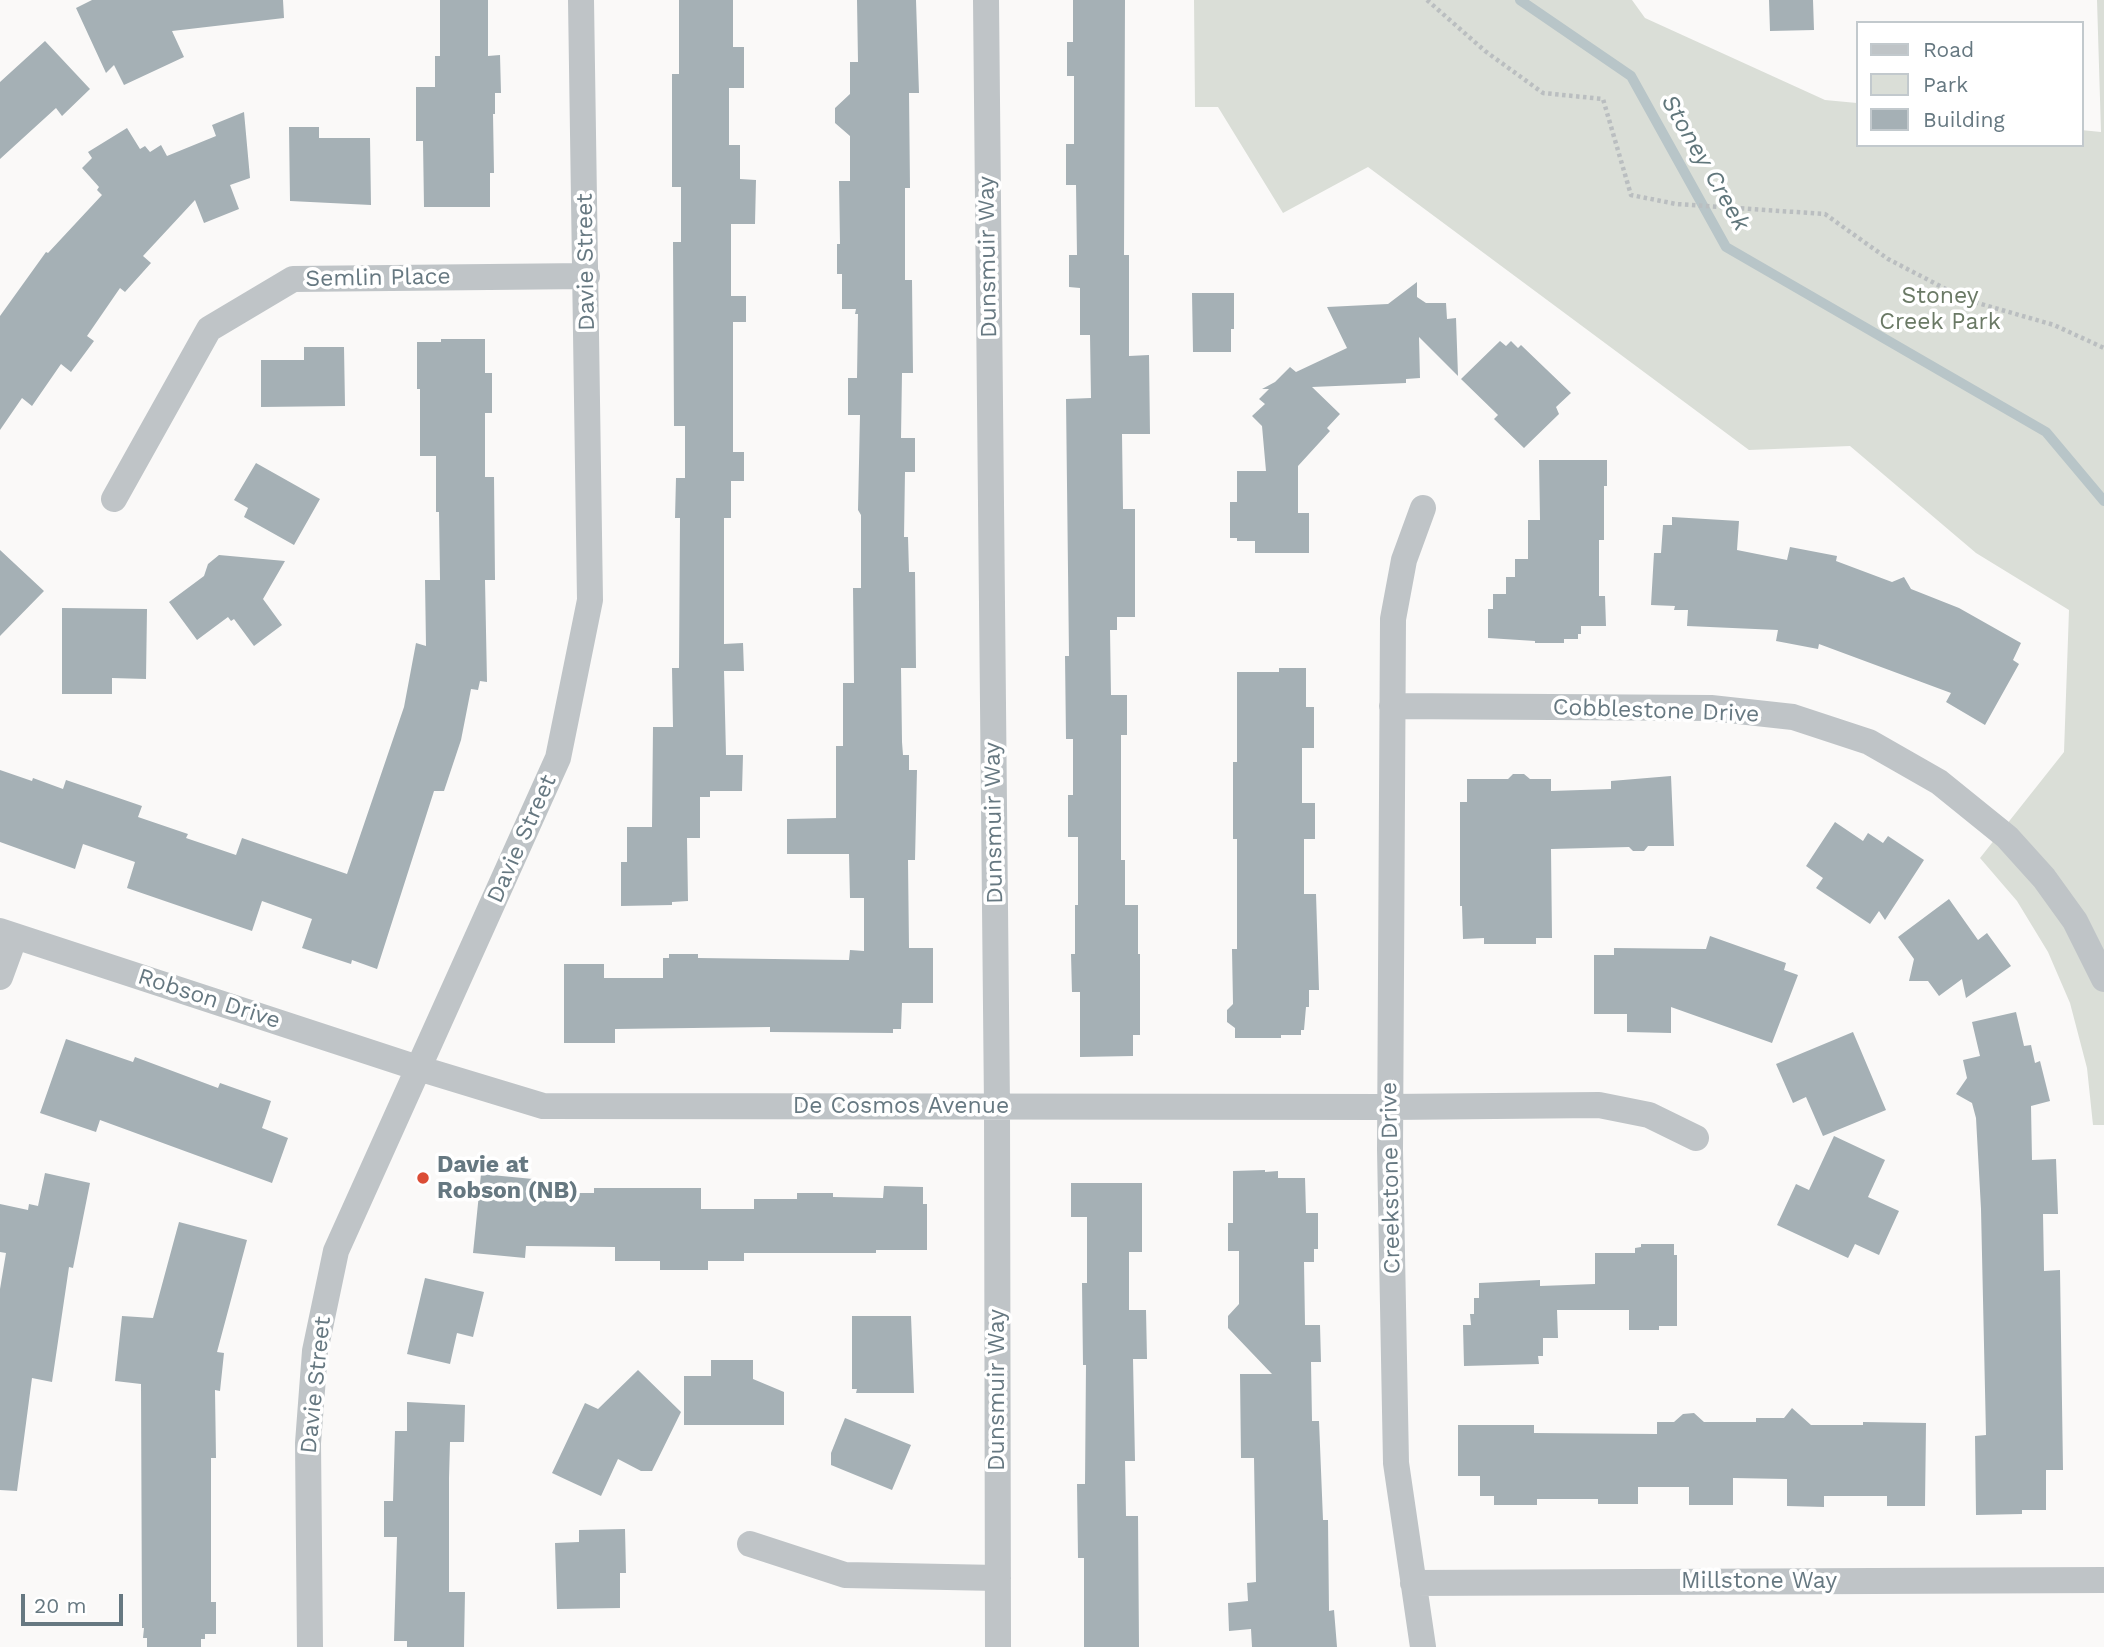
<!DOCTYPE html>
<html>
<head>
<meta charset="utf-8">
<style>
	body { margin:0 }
	#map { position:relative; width:2104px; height:1647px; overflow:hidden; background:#faf9f8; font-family:"Work Sans",sans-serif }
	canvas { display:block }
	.legend { position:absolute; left:1856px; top:21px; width:228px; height:126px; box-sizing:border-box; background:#fff; border:2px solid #c2c9cd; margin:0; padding:9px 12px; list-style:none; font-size:21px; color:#667881 }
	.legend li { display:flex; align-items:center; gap:14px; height:35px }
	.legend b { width:35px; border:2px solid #c2c9cd }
	.scale { position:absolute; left:21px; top:1594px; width:102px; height:32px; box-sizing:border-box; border:4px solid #667881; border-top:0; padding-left:9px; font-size:21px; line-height:24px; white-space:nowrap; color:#667881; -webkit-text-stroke:5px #fff; paint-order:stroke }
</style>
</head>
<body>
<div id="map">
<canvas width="2104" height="1647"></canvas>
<ul class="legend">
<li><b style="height:9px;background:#bfc4c7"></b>Road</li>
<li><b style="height:19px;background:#daded7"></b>Park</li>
<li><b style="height:19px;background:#a5b0b5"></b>Building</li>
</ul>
<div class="scale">20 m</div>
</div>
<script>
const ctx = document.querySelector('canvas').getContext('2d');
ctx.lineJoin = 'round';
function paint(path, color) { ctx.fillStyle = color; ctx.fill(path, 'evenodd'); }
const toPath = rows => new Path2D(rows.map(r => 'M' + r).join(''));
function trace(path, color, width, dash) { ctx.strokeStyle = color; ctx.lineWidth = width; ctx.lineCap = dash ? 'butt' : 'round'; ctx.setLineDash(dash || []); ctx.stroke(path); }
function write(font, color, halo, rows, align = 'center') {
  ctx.font = font + ' "Work Sans",sans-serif'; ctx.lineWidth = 7; ctx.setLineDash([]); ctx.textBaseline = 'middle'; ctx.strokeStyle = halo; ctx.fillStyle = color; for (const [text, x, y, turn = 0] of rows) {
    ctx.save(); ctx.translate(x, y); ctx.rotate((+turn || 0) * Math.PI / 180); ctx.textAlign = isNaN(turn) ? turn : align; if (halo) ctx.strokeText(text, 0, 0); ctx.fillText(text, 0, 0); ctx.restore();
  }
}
paint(toPath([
	[1194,0,1632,0,1645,18,1825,100,1857,103,1857,145,2081,145,2081,130,2101,132,2097,0,2104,0,2104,1125,2093,1125,2087,1068,2070,1003,2048,952,2017,901,1980,858,2064,752,2069,610,1976,553,1850,446,1749,450,1368,167,1283,213,1218,107,1195,107]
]), '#daded7');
trace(toPath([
	[1520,0,1631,76,1726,247,2046,432,2104,501]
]), '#b8c5c8', 10);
paint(toPath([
	[92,0,283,0,284,18,172,31,184,57,124,85,114,65,106,73,76,8],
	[440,0,488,0,488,56,500,55,501,93,495,93,495,114,493,114,494,173,490,173,490,207,424,207,423,141,416,141,416,87,435,87,435,56,440,56],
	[679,0,733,0,733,47,744,47,744,88,729,88,729,145,740,145,740,179,756,180,755,224,731,224,731,296,746,296,746,322,733,322,733,452,744,452,744,481,731,481,731,518,724,518,724,644,743,643,744,671,724,671,726,755,743,755,742,791,710,791,710,797,700,797,700,838,687,838,688,901,672,902,672,905,621,906,621,862,627,862,627,827,652,827,653,727,673,727,672,668,679,668,680,518,675,518,676,478,685,478,685,426,674,426,673,242,681,242,681,187,672,187,672,74,679,74],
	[857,0,916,0,919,93,909,93,910,188,905,188,905,280,912,280,913,373,902,373,901,438,915,438,915,472,905,472,904,537,908,537,909,572,915,572,916,668,901,668,902,742,903,755,909,755,909,770,917,770,915,860,908,860,909,948,933,948,933,1003,902,1003,901,1029,893,1029,893,1033,770,1032,770,1027,615,1029,615,1043,564,1043,564,964,604,964,604,978,663,978,663,958,669,958,669,954,698,954,698,958,849,960,850,950,864,951,864,898,850,898,849,854,787,854,787,819,836,818,836,746,843,746,843,683,854,683,853,588,861,588,861,515,858,510,860,415,848,415,848,378,857,378,858,314,855,314,856,309,842,309,842,274,837,274,837,244,840,244,839,181,850,181,850,136,835,123,835,108,850,94,850,62,858,62],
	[1073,0,1125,0,1124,255,1129,255,1129,356,1149,355,1150,434,1122,434,1123,509,1135,509,1135,617,1117,617,1117,630,1110,630,1111,695,1127,695,1127,735,1121,735,1121,860,1125,860,1125,905,1138,905,1138,954,1140,954,1140,1035,1133,1035,1133,1056,1080,1057,1080,992,1072,992,1071,954,1075,954,1075,905,1078,905,1078,837,1068,837,1068,795,1073,795,1073,739,1066,739,1065,656,1069,656,1066,399,1091,398,1090,335,1080,335,1080,288,1069,287,1069,255,1077,255,1076,185,1066,185,1066,144,1074,144,1074,76,1067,76,1067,42,1073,42],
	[1769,0,1813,0,1814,30,1770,31],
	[45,41,90,89,62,116,56,108,0,159,0,82],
	[244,112,250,178,230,185,239,209,204,223,195,200,143,256,151,263,125,292,120,288,87,336,94,341,71,372,61,364,32,406,22,398,0,430,0,316,46,252,48,253,102,195,97,190,99,187,82,168,92,158,88,152,127,128,140,149,145,146,150,152,161,145,167,156,216,136,212,125],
	[289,127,319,127,319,138,370,138,371,205,290,201],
	[1417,282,1417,297,1426,303,1446,303,1447,319,1456,318,1458,376,1419,337,1420,378,1406,379,1406,383,1312,387,1340,414,1327,428,1330,431,1298,466,1298,513,1309,513,1309,553,1255,553,1255,541,1237,541,1237,538,1230,538,1230,502,1237,502,1237,471,1266,471,1262,426,1252,416,1265,404,1259,399,1269,389,1262,389,1275,382,1290,367,1296,372,1347,348,1327,307,1388,304],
	[1192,293,1234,293,1234,329,1231,329,1231,352,1193,352],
	[441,339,485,339,485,373,492,373,492,413,485,413,485,477,494,477,495,580,485,580,487,682,480,681,478,690,471,689,461,740,444,791,434,791,377,969,352,960,351,964,302,948,312,919,262,901,252,931,127,888,135,862,83,844,75,869,0,842,0,770,32,781,33,778,63,789,66,780,142,806,138,817,188,834,186,838,236,855,242,838,347,874,404,707,416,643,426,646,425,580,440,580,439,512,436,512,436,456,420,456,420,389,417,389,417,342,441,342],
	[1500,341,1506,346,1511,341,1518,348,1521,345,1571,393,1556,407,1559,414,1524,448,1494,419,1498,415,1461,379],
	[304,347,344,347,345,406,261,407,261,360,304,360],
	[1539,460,1607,460,1607,486,1604,486,1604,540,1599,540,1599,596,1605,596,1606,626,1581,626,1581,634,1578,634,1578,639,1564,639,1564,643,1535,643,1535,641,1488,638,1488,609,1493,609,1493,594,1506,594,1506,577,1515,577,1515,559,1528,559,1528,520,1540,520],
	[256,463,320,499,294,545,244,517,248,508,234,500],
	[1672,517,1739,521,1737,550,1787,560,1790,547,1837,556,1836,561,1892,582,1904,577,1911,589,1959,608,2021,643,2013,660,2019,664,1985,725,1946,702,1951,693,1819,644,1818,649,1776,641,1778,630,1687,626,1688,610,1674,610,1675,606,1651,605,1654,553,1661,553,1663,525,1672,525],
	[0,550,44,591,0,636],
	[219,555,285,561,263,599,282,625,254,646,234,619,231,621,228,617,197,640,169,602,204,576,208,564],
	[62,608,147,609,146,679,112,678,112,694,62,694],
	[1279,668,1306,668,1306,707,1314,707,1314,748,1302,748,1302,803,1315,803,1315,839,1304,839,1304,894,1316,894,1319,990,1309,990,1309,1007,1306,1007,1304,1030,1301,1030,1301,1035,1281,1035,1281,1038,1235,1038,1235,1028,1227,1022,1227,1010,1233,1004,1232,949,1237,949,1237,839,1233,839,1233,762,1237,762,1237,672,1279,672],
	[1513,774,1524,774,1530,779,1551,779,1551,791,1611,789,1611,781,1671,776,1674,846,1648,846,1644,851,1633,851,1629,847,1551,849,1552,938,1536,938,1536,944,1484,944,1484,938,1463,939,1462,906,1460,906,1460,802,1467,802,1467,779,1508,779],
	[1835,822,1863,841,1868,833,1883,843,1888,836,1924,860,1885,920,1879,911,1870,924,1816,888,1823,878,1806,866],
	[1949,899,1978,940,1987,933,2011,966,1966,998,1962,979,1939,996,1928,981,1909,981,1914,959,1898,937],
	[1710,936,1786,963,1784,970,1798,975,1772,1043,1671,1007,1671,1033,1627,1032,1627,1014,1594,1014,1594,955,1614,955,1614,948,1706,949],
	[2016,1012,2024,1046,2031,1045,2035,1063,2040,1061,2050,1101,2031,1106,2032,1160,2056,1159,2058,1214,2043,1214,2044,1271,2060,1270,2063,1470,2046,1470,2046,1510,2022,1510,2022,1514,1976,1515,1975,1436,1986,1435,1981,1209,1976,1118,1972,1103,1956,1094,1967,1078,1963,1060,1980,1056,1972,1022],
	[1853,1032,1886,1110,1823,1136,1806,1097,1793,1103,1776,1064],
	[66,1039,133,1062,135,1057,218,1088,220,1083,271,1101,262,1128,288,1138,272,1183,100,1120,96,1132,40,1113],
	[1834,1136,1885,1160,1868,1197,1899,1211,1879,1255,1855,1244,1848,1258,1777,1225,1796,1184,1809,1190],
	[1265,1170,1265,1172,1278,1171,1278,1178,1305,1178,1306,1213,1318,1213,1318,1249,1314,1249,1314,1262,1304,1262,1305,1325,1320,1325,1321,1362,1311,1362,1312,1421,1319,1421,1323,1520,1328,1520,1329,1611,1334,1610,1337,1647,1252,1647,1251,1629,1229,1631,1228,1603,1248,1601,1247,1583,1256,1582,1254,1458,1241,1458,1240,1374,1272,1374,1228,1328,1228,1316,1239,1304,1239,1251,1228,1251,1228,1223,1233,1223,1233,1171],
	[45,1173,90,1183,73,1268,69,1267,52,1382,32,1378,17,1491,0,1490,0,1289,6,1253,0,1252,0,1204,28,1210,29,1204,38,1206],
	[481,1174,533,1179,536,1181,535,1193,594,1193,594,1188,701,1188,701,1209,754,1209,754,1199,797,1199,797,1193,833,1193,833,1197,883,1198,884,1186,923,1187,923,1204,927,1204,927,1250,876,1250,876,1253,744,1253,744,1261,708,1261,708,1270,660,1270,660,1261,615,1261,615,1247,526,1246,525,1258,473,1253],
	[1071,1183,1142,1183,1142,1252,1129,1252,1129,1310,1146,1310,1147,1359,1133,1359,1135,1461,1125,1461,1126,1516,1138,1516,1139,1647,1084,1647,1084,1558,1078,1558,1077,1484,1085,1484,1086,1365,1083,1365,1082,1283,1087,1283,1087,1217,1071,1217],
	[179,1222,247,1240,217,1352,224,1353,220,1391,215,1390,216,1458,211,1458,211,1602,216,1602,216,1634,205,1634,205,1639,201,1639,201,1647,147,1647,147,1638,143,1638,144,1628,142,1628,141,1384,115,1381,122,1316,153,1318],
	[1641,1244,1674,1244,1674,1255,1677,1255,1677,1326,1659,1326,1659,1330,1629,1330,1629,1310,1557,1310,1558,1338,1543,1338,1543,1356,1538,1356,1539,1364,1464,1366,1463,1325,1471,1325,1470,1314,1474,1314,1474,1298,1479,1298,1479,1283,1540,1280,1540,1286,1595,1284,1595,1253,1635,1253,1635,1248,1641,1247],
	[425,1278,484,1292,473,1337,457,1333,450,1364,407,1354],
	[852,1316,911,1316,914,1393,856,1393,857,1389,852,1389],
	[711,1360,753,1360,753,1379,784,1392,784,1425,684,1425,684,1376,711,1376],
	[638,1370,681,1412,652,1471,641,1471,618,1459,601,1496,552,1473,585,1403,598,1409],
	[407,1402,465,1405,464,1442,450,1442,449,1478,449,1592,465,1592,464,1647,407,1647,407,1641,394,1641,397,1537,384,1537,384,1501,393,1501,395,1431,407,1431],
	[1792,1408,1811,1425,1863,1425,1863,1422,1926,1423,1925,1506,1887,1506,1887,1496,1824,1496,1824,1507,1787,1506,1787,1479,1733,1478,1733,1505,1689,1505,1689,1487,1638,1487,1638,1504,1598,1504,1598,1499,1537,1499,1537,1505,1494,1505,1494,1496,1480,1496,1480,1476,1458,1476,1458,1425,1534,1425,1534,1433,1657,1434,1657,1422,1674,1422,1683,1414,1694,1413,1704,1422,1756,1422,1756,1418,1784,1418],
	[845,1418,911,1445,892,1490,831,1465,831,1453],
	[625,1529,626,1573,620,1573,620,1608,557,1609,555,1543,579,1542,579,1530]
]), '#a5b0b5');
trace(toPath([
	[1427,0,1485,51,1543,93,1603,99,1631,195,1676,204,1825,214,1888,259,1967,300,2054,325,2104,348]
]), '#babec0', 4.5, [3.5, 3.5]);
trace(toPath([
	[986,0,997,1106,998,1647],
	[114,499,209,329,293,279,587,276],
	[1423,508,1404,560,1393,619,1390,1149,1396,1463,1423,1647],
	[1392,706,1711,708,1793,717,1869,742,1939,782,2007,837,2044,878,2075,921,2104,979],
	[0,931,418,1068,543,1106,1390,1107,1599,1105,1649,1115,1696,1138],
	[0,977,15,936],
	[750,1544,845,1575,998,1578],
	[1413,1583,2104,1580],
	[310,1647,308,1443,315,1351,336,1251,558,758,590,600,581,0]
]), '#bfc4c7', 26);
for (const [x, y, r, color] of [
	[423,1178,7,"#db4d36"]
]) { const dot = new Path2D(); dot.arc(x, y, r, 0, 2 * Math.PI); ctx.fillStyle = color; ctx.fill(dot); trace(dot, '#fff', 2.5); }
write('23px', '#667881', '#fff', [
	["Dunsmuir Way",988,257,-91],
	["Davie Street",586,262,-91],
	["Semlin Place",378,278,-1],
	["Cobblestone Drive",1656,711,2],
	["Dunsmuir Way",994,823,-91],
	["Davie Street",522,839,-66],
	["Robson Drive",209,999,18],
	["De Cosmos Avenue",901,1106],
	["Creekstone Drive",1391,1178,-91],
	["Davie Street",316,1385,-84],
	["Dunsmuir Way",997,1390,-90],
	["Millstone Way",1759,1581]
]);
write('23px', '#6a7965', '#fff', [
	["Stoney",1940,296],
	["Creek Park",1940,322]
]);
write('bold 23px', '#667881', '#fff', [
	["Davie at",437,1165],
	["Robson (NB)",437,1191]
], 'left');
write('italic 24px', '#60767b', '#fff', [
	["Stoney Creek",1705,163,60]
]);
</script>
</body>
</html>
